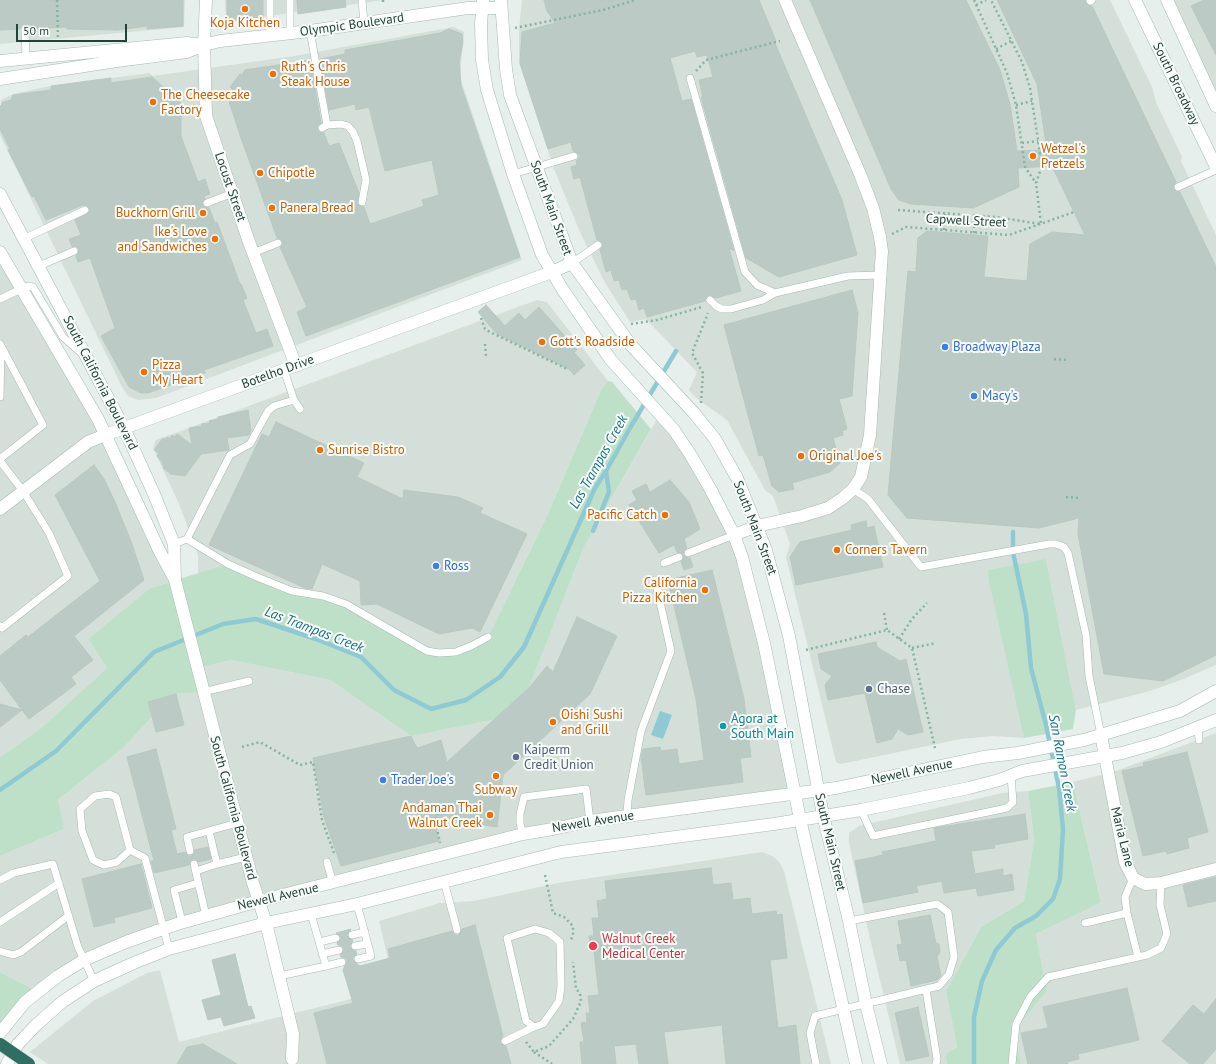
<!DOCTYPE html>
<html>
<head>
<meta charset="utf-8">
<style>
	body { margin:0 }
	#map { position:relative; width:1216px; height:1064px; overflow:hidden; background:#e6efeb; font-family:"PT Sans",sans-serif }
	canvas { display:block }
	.scale { position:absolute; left:16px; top:24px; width:111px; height:18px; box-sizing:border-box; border:2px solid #24423a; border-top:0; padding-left:5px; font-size:12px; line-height:14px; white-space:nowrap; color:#24423a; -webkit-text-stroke:3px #f7fbf9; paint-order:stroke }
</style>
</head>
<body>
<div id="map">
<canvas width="1216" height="1064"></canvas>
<div class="scale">50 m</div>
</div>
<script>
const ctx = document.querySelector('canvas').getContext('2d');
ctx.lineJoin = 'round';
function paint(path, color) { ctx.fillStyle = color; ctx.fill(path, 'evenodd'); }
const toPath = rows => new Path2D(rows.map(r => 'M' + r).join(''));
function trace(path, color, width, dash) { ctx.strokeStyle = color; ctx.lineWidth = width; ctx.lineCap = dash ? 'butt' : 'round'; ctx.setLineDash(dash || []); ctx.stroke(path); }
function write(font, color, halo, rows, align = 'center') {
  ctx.font = font + ' "PT Sans",sans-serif'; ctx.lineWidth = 4; ctx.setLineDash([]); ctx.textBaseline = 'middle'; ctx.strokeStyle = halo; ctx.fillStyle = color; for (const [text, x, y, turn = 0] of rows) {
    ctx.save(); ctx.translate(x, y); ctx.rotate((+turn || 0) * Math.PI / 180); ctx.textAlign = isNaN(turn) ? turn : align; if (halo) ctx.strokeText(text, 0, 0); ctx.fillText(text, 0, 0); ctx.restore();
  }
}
paint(toPath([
	[0,0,185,0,184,27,0,44],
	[225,0,384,0,226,22],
	[522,0,1110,0,1152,87,1156,102,1182,157,1181,161,1216,235,1216,665,1181,680,1150,691,1076,710,1046,559,1022,724,1024,738,993,736,961,739,841,764,836,762,786,557,790,544,773,496,765,490,727,420,696,398,689,390,697,372,646,319,630,322,604,281,580,232,554,169,519,63,519,29],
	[1167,0,1216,0,1216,106],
	[454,27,464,32,461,63,461,80,522,260,156,398,138,400,128,396,122,387,0,135,1,100,13,94,50,86,149,73,153,76,294,56],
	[0,252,98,419,175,580,150,588,88,639,107,668,40,729,0,757],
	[537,300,547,302,608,381,601,390,547,516,488,637,471,646,439,653,228,564,198,574,198,555,179,504,153,448,156,440],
	[660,414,734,535,795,794,590,821,126,942,38,992,0,972,0,856,64,829,57,801,123,748,152,717,148,702,176,694,203,692,198,668,231,660,330,680,411,736,529,688,583,549],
	[1216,733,1216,1064,1021,1064,1014,1031,1047,991,1036,934,1101,901,1073,782,1116,771],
	[1028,791,1034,840,1024,901,981,927,946,991,957,1047,945,1054,947,1064,900,1064,868,930,849,843,849,833,859,826,1002,793],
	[762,852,774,857,780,863,784,871,831,1064,48,1064,30,1052,93,1001,147,973,160,970,179,1042,395,988,379,921,440,903,474,901,558,883]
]), '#d4dfda');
paint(toPath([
	[608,381,612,382,651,429,583,549,529,688,495,719,411,736,330,680,231,660,198,668,203,692,176,694,148,702,152,717,123,748,58,800,64,829,0,856,0,757,40,729,107,668,88,639,150,588,228,564,292,591,346,604,427,651,456,652,488,637,547,516,601,390],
	[1046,559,1076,710,1073,729,1024,738,989,581,988,570],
	[1073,782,1101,902,1036,934,1047,991,1014,1031,1021,1064,947,1064,945,1054,957,1047,946,991,981,927,1024,901,1034,840,1028,791],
	[0,972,38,992,0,1033]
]), '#bfe0c8');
paint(toPath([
	[660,711,672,715,663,739,651,735]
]), '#8ec9d4');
trace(toPath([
	[593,531,609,492,606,471],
	[0,790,56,751,154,652,223,624,256,619,316,639,361,657,394,690,431,709,466,700,500,677,524,647,595,488,606,471,630,428,676,351],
	[974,1064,974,1017,982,981,996,950,1015,928,1036,916,1053,899,1060,879,1063,829,1059,788,1046,725,1031,668,1026,614,1013,552,1013,532]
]), '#8ec9d4', 4.5);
const building = toPath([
	[0,0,183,0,183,26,147,29,147,26,117,30,67,29,67,27,30,29,25,24,22,25,20,29,0,30,0,0],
	[227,0,263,0,263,18,242,20,227,19,227,0],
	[297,0,345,0,346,7,298,14,297,0],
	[544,0,759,0,776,41,774,41,842,200,857,255,779,277,746,258,701,97,703,97,699,80,713,77,707,55,697,57,695,51,670,58,682,101,691,99,734,251,729,248,741,291,716,298,708,295,705,301,647,317,644,308,639,310,636,299,631,300,627,289,622,290,619,280,614,281,611,270,606,272,600,250,603,244,600,241,597,240,580,177,574,179,571,167,577,165,576,161,579,158,579,154,573,151,571,142,548,149,520,63,522,32,555,23,547,11,544,0],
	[810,0,966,0,1000,70,1010,104,1017,151,1047,150,1037,84,997,0,1085,0,1087,5,1092,6,1176,182,1173,186,1174,189,1180,192,1216,267,1216,655,1163,681,1104,674,1078,534,1079,518,1039,528,907,518,888,495,908,271,916,272,918,238,927,231,988,236,984,277,1027,281,1030,244,1052,232,1085,235,1052,166,1018,168,1019,187,973,208,911,204,899,200,891,189,810,0],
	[1204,0,1216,0,1216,55,1191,6,1204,0],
	[449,29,462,34,463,42,459,62,461,86,520,257,306,336,297,312,307,307,280,247,283,244,282,241,277,238,240,135,228,98,233,90,230,87,240,74,242,75,245,70,310,60,321,123,317,126,318,130,324,133,329,146,339,143,359,193,357,204,364,207,370,224,424,206,422,200,439,195,432,160,385,171,369,107,356,110,355,104,329,110,320,59,345,54,345,50,440,33,449,29],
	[152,77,181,103,181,136,198,182,205,179,210,194,204,196,205,198,202,204,204,207,209,208,215,223,217,222,240,284,241,284,247,298,243,300,256,333,267,329,273,346,204,370,205,373,148,393,141,393,129,387,101,336,115,328,90,258,78,262,76,256,78,254,79,249,77,247,72,246,69,239,81,235,75,220,89,213,89,208,83,205,46,220,34,196,32,197,8,150,10,149,0,129,0,107,3,102,11,100,13,95,51,90,51,86,111,78,111,83,152,77],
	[852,290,858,313,852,396,839,399,847,429,842,431,843,435,833,438,840,463,830,472,792,483,794,489,779,492,772,486,763,455,759,456,724,325,852,290],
	[486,305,505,326,519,313,525,320,539,307,577,350,574,352,585,365,574,375,569,369,497,334,478,312,486,305],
	[248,410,251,431,249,435,227,438,229,450,201,454,185,476,171,474,163,468,164,466,162,464,163,463,157,456,159,453,154,450,163,438,166,440,167,437,170,439,172,435,175,437,177,434,192,445,189,428,202,426,201,424,210,423,209,421,218,419,218,417,248,410],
	[276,422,364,463,357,477,403,499,404,490,458,497,483,508,480,513,527,534,480,632,472,628,439,634,377,604,361,605,360,581,322,564,312,589,305,588,209,545,262,434,269,437,276,422],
	[94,465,104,479,115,502,132,544,144,580,74,636,93,660,71,677,76,684,29,719,22,710,0,727,0,704,22,710,0,680,0,656,26,635,28,637,100,581,55,495,94,465],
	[670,480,689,502,700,529,684,539,687,548,684,550,683,555,677,552,674,545,659,553,629,505,637,500,632,491,646,484,650,492,670,480],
	[866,521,867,528,874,526,883,567,796,585,790,557,800,542,852,530,851,525,866,521],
	[684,555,690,558,693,567,684,570,681,562,684,555],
	[712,570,744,699,751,757,740,758,743,782,646,795,641,757,643,749,660,747,661,751,677,749,679,764,704,760,696,699,668,580,712,570],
	[577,617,617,636,590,694,503,775,497,827,434,817,439,841,341,866,324,817,313,758,411,736,417,748,441,740,447,762,529,688,547,666,553,672,577,617],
	[876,642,877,647,900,661,906,659,923,732,908,735,898,729,892,739,877,743,865,693,828,700,825,685,832,676,821,669,818,654,876,642],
	[176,694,184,725,156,732,148,702,176,694],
	[156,749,176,829,171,830,177,854,185,852,188,856,191,856,195,850,208,847,211,859,199,862,196,859,193,859,189,865,154,873,151,861,154,861,127,757,156,749],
	[1187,752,1208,832,1187,838,1189,848,1167,854,1166,851,1143,856,1122,771,1144,766,1143,763,1187,752],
	[1025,814,1028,839,994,845,995,848,971,851,975,874,1003,869,1003,876,1012,874,1014,890,978,896,976,888,944,893,942,881,916,886,918,892,863,903,855,861,883,855,882,852,936,841,934,828,1025,814],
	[141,864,152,908,114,918,115,922,94,927,82,879,141,864],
	[711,868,713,885,731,883,733,900,750,898,752,914,776,911,777,915,782,914,787,958,770,960,778,1028,796,1025,800,1064,726,1064,722,1025,664,1032,668,1064,639,1064,636,1044,614,1046,616,1064,582,1064,580,1042,584,1042,581,1023,587,1022,586,1013,590,1013,588,996,599,995,594,951,591,951,589,936,594,936,592,918,599,918,597,901,607,899,605,881,711,868],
	[1216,877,1216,901,1188,907,1183,885,1216,877],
	[930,915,936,943,939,944,940,952,937,957,941,976,937,980,911,986,906,960,900,961,897,945,902,944,898,921,930,915],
	[475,925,503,1036,501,1039,500,1043,506,1046,511,1064,327,1064,314,1013,353,1003,343,970,347,961,345,958,341,957,340,955,344,949,342,946,338,945,337,943,341,937,336,933,351,929,347,936,353,940,350,947,356,951,357,954,353,957,353,960,360,966,390,958,388,949,452,931,455,935,459,935,462,929,475,925],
	[235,954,248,1007,251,1006,255,1018,224,1026,221,1017,208,1020,202,1000,221,995,212,960,235,954],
	[1127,988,1139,1040,1078,1054,1079,1059,1067,1062,1068,1064,1028,1064,1021,1033,1048,1028,1043,1007,1127,988],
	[1216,999,1216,1049,1203,1064,1190,1064,1162,1041,1193,1005,1204,1014,1216,999],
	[918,1007,929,1056,906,1061,895,1013,918,1007],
	[203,1044,237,1064,177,1064,187,1047,203,1044]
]);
paint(building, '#bbcac4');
trace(building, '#b8c9c2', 1);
const lane = toPath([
	[270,0,270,36],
	[290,0,290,33],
	[362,0,364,23],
	[1090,1,1092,0],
	[25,29,26,59],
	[310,31,327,125],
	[690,78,745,272,757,285,775,293],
	[322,128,327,125,341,124,348,126,353,132,357,141,366,180,362,202],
	[513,174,574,156],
	[1178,187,1216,170],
	[207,203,233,193],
	[23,239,85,210],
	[253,253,278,243],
	[572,263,598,245],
	[39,266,74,251],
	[0,299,21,289,28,286,33,287,63,337,80,352],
	[710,300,716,306,722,309,731,309,763,300,775,293,848,276,880,275],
	[0,344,43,425,0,459],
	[284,370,294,400,300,409],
	[0,397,1,347],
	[0,461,23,491,49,533,68,576,2,628,0,626],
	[853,489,868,499,921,567,1049,544,1056,544,1064,547,1068,553,1086,635,1089,676,1101,735],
	[187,539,230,455,250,444,268,411,274,406,294,400],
	[174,544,187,539,228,564,257,577,292,591,323,596,346,604,427,651,439,653,456,652,471,646,488,637],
	[688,553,734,535],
	[664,563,679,557],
	[203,692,249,681],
	[1198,728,1199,740],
	[861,810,873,836,1007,808,1013,802,1011,776],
	[627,816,628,800,641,731,671,651,655,580],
	[209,831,217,864,246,857],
	[523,834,520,824,520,814,524,797,586,789,590,821],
	[130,850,117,862,104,865,93,860,82,831,80,809,95,796,109,794,116,797,130,850,145,858,169,949],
	[190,851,187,837,237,823],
	[327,862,333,884],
	[194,864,206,916],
	[196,871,217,864],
	[1133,878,1125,897,1127,913,1138,957],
	[0,880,14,873,53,864,78,947,94,981],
	[444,881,457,930],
	[357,904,371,956,358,959],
	[0,922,59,883],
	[182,922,174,890,198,883],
	[1085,923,1127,913],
	[535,929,549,933,560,942,561,986,559,1001,543,1024,534,1027,526,1021,507,938,535,929],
	[352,935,365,932],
	[319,942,336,938],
	[355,946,367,944],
	[0,951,13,955,21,952,68,916],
	[322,954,339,950],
	[326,966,342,962],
	[279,976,326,966,311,914],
	[926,990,937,1059,936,1064],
	[505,1041,534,1027],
	[816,1064,810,1033,815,1016,939,986,949,974,954,957,948,912,937,904,849,921],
	[1012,1064,1016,1024,1030,997,1048,977,1147,955,1161,948,1167,934,1160,905,1161,883]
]);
const street = toPath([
	[206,0,204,45,206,116,249,242,296,366],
	[204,45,220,41,310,31,468,8,501,8],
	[0,509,88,442,105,435,552,272,572,263],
	[734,535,757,526,802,516,828,508,843,498,853,489,861,477,870,435,882,251,880,237,873,208,860,174,785,0],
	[1101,735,1125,862,1133,878,1145,884,1161,883,1216,869],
	[0,1033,25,1002,58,976,84,960,126,942,177,924,259,901],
	[7,1064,18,1044,35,1026,62,1002,94,981,136,962,169,949,266,923,293,1034,292,1059]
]);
const secondary = toPath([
	[483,0,481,24,482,60,487,90,513,174,542,255,563,290,611,360,674,430,690,454,711,490,734,535,742,557,764,643,800,819,856,1064],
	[501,0,506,69,510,95,572,263,630,344,694,413,715,439,737,478,766,550,789,636,823,815,849,921,866,1004,881,1064],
	[1135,0,1216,167],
	[1167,0,1216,106],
	[0,61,187,43,203,45],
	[0,79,117,61,187,52,204,45],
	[0,194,124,428,154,494,174,544,175,580,253,883,266,923,357,904,561,852,774,824,861,810,969,788,999,780,1022,771,1122,753,1161,742,1216,720],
	[0,252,98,419,159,550,174,578],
	[259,901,523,834,553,829,590,821,836,788,983,757,1018,753,1084,740,1180,711,1216,691]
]);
trace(lane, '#a8b8b2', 8);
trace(street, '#a8b8b2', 13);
trace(secondary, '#a4bbb3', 13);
trace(toPath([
	[57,0,58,40],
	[383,0,383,5],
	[974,0,1007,73,1016,105,1025,167,1036,183],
	[976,5,986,0],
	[515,28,603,10,635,0],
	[996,49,1011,41],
	[696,71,706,60,780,41],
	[1016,105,1032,101],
	[1022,143,1038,141],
	[898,210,996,217,1041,224,1036,183,1042,166,1030,88,1022,62,991,0],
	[944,230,945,214],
	[974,233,974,216],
	[892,234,906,227,1009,235,1074,212],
	[481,318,485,329,488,331,567,369],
	[631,324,657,320,702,307],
	[485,344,486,356],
	[1054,359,1068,360],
	[701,403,703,373,692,353,708,313],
	[1066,497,1080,498],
	[884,613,887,630],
	[899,639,912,619,927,603],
	[912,648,936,643],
	[806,650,887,630,912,648,935,748],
	[242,747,260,742,300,765,313,762,322,820,334,853],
	[438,813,435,819,440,843],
	[545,875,553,913,564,917,573,926,573,935,571,940],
	[526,1042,534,1052,549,1046,573,1019,581,1001,580,993,576,989,573,962],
	[534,1052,552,1064]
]), '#86b3a5', 2.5, [2, 3]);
trace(lane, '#fff', 7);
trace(street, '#fff', 12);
trace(secondary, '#fff', 12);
const highwayBridge = toPath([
	[0,1044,29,1064]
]);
trace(highwayBridge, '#c2cac8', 13, []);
trace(highwayBridge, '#2f6f62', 12);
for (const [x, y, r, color] of [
	[245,9,4,"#e8710a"],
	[273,74,4,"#e8710a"],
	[153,102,4,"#e8710a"],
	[1033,156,4,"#e8710a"],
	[260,173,4,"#e8710a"],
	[272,208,4,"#e8710a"],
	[203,213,4,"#e8710a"],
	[215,239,4,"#e8710a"],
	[542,342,4,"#e8710a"],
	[945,347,4,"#3f7fe0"],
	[144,372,4,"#e8710a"],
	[974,396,4,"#3f7fe0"],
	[320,450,4,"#e8710a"],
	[801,456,4,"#e8710a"],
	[665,515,4,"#e8710a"],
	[837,550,4,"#e8710a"],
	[436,566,4,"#3f7fe0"],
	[705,590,4,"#e8710a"],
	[869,689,4,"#5c6f8a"],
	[553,722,4,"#e8710a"],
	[723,726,4,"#0f9aa8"],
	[516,757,4,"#5c6f8a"],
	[496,776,4,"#e8710a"],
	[383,780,4,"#3f7fe0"],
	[490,815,4,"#e8710a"],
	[593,946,5,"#e0444e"]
]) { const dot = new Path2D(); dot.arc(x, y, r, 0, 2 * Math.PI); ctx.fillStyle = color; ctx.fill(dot); trace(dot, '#f7fbf9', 1.5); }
write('13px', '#c56008', '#f7fbf9', [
	["Koja Kitchen",245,23,"center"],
	["Ruth's Chris",281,67],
	["Steak House",281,82],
	["The Cheesecake",161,95],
	["Factory",161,110],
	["Wetzel's",1041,149],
	["Pretzels",1041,164],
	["Chipotle",268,173],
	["Panera Bread",280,208],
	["Buckhorn Grill",195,213,"right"],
	["Ike's Love",207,232,"right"],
	["and Sandwiches",207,247,"right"],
	["Gott's Roadside",550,342],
	["Pizza",152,365],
	["My Heart",152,380],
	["Sunrise Bistro",328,450],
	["Original Joe's",809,456],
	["Pacific Catch",657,515,"right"],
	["Corners Tavern",845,550],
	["California",697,583,"right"],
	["Pizza Kitchen",697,598,"right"],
	["Oishi Sushi",561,715],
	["and Grill",561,730],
	["Subway",496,790,"center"],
	["Andaman Thai",482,808,"right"],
	["Walnut Creek",482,823,"right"]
], 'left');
write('13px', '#24423a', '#f7fbf9', [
	["Olympic Boulevard",352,25,-8],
	["South Broadway",1176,84,64],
	["Locust Street",230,187,71],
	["South Main Street",551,208,70],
	["Capwell Street",966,221,3],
	["Botelho Drive",278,372,-20],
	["South California Boulevard",100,383,63],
	["South Main Street",755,528,69],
	["Newell Avenue",912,772,-12],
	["South California Boulevard",233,808,75],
	["Newell Avenue",593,822,-9],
	["Maria Lane",1122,837,76],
	["South Main Street",830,842,77],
	["Newell Avenue",278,897,-13]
]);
write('13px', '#366cbe', '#f7fbf9', [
	["Broadway Plaza",953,347],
	["Macy's",982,396],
	["Ross",444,566],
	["Trader Joe's",391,780]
], 'left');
write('13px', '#4e5e75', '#f7fbf9', [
	["Chase",877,689],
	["Kaiperm",524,750],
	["Credit Union",524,765]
], 'left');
write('13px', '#0d838f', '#f7fbf9', [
	["Agora at",731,719],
	["South Main",731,734]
], 'left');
write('13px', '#be3a42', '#f7fbf9', [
	["Walnut Creek",602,939],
	["Medical Center",602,954]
], 'left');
write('italic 14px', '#1c6f80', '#f7fbf9', [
	["Las Trampas Creek",599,462,-61],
	["Las Trampas Creek",314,630,21],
	["San Ramon Creek",1062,763,79]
]);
</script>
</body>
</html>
